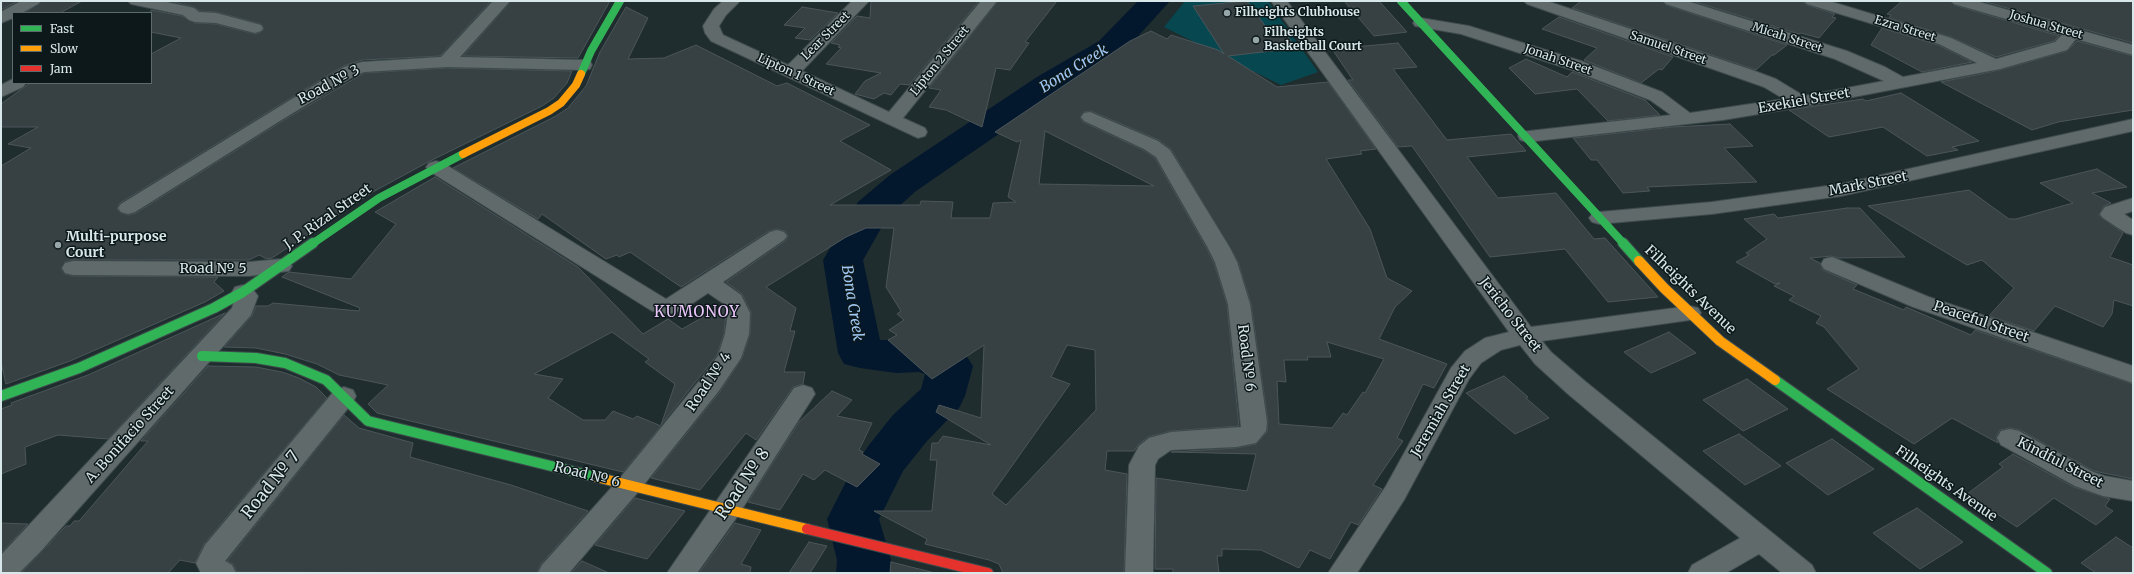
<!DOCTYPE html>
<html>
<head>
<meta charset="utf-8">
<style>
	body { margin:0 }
	#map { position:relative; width:2134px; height:574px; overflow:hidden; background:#1f2d2f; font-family:Merriweather,serif }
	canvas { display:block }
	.frame { position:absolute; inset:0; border:2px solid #d8e7ea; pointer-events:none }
	.legend { position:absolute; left:12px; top:12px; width:140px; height:72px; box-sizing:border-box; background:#0d181a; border:1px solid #5e6b6d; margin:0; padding:5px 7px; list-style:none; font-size:12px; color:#d8e7ea }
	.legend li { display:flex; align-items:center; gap:8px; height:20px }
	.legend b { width:20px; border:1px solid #5e6b6d }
</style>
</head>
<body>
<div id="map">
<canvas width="2134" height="574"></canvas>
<div class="frame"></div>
<ul class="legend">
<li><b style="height:5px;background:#30b455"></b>Fast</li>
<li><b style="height:5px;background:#ff9f0a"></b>Slow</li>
<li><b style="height:5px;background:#e5322d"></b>Jam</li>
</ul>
</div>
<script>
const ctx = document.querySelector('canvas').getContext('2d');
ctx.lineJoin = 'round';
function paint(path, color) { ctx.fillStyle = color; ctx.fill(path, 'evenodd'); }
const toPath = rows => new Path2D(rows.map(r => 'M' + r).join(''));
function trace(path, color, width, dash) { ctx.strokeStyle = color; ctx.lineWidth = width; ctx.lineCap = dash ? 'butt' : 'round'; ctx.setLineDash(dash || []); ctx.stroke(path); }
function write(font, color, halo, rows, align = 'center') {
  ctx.font = font + ' Merriweather,serif'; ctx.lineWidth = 3; ctx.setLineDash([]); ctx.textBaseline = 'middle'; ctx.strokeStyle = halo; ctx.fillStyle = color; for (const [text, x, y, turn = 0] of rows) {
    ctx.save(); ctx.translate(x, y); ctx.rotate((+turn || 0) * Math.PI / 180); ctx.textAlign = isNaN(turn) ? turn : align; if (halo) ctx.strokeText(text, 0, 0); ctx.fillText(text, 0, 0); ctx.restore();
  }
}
paint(toPath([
	[1185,1,1268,1,1318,72,1281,85,1164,27]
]), '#074850');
paint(toPath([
	[1138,1,1170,1,1121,55,1061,91,916,191,888,216,863,260,880,340,922,341,966,355,973,366,965,396,959,408,927,441,903,471,879,519,891,560,890,573,836,573,837,560,827,519,852,470,869,445,893,415,921,389,925,374,919,372,896,373,860,368,844,364,838,353,823,260,858,202,890,175,1037,77,1099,41,1138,1]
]), '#03172d');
const building = toPath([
	[1,1,18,1,1,10,1,1],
	[42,1,82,1,60,13,25,13,42,1],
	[169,1,491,1,440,56,362,60,343,66,120,203,117,209,121,213,128,215,136,213,284,120,364,73,446,68,572,71,567,83,554,98,542,106,428,162,371,193,272,258,267,259,259,255,249,260,73,260,65,262,61,269,65,274,73,276,218,277,214,282,224,291,205,302,70,361,6,384,1,362,1,166,31,148,8,144,38,127,1,127,1,104,30,83,151,83,151,54,181,38,151,32,151,10,182,16,195,23,216,24,255,34,261,32,264,29,261,24,216,12,200,11,194,7,169,1],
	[511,1,610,1,578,58,463,56,511,1],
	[871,1,979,1,909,85,900,84,891,95,884,93,874,99,855,94,865,81,881,73,826,64,841,48,838,47,840,45,831,43,857,16,870,18,871,1],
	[998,1,1057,1,1025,42,1029,43,1010,70,996,68,982,127,946,110,929,107,941,90,929,88,998,1],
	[1247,1,1266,27,1278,25,1297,48,1228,56,1277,87,1328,82,1376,149,1360,151,1362,154,1326,159,1370,229,1387,278,1412,291,1395,307,1379,339,1447,364,1434,388,1423,384,1397,438,1403,441,1373,485,1382,489,1358,525,1351,522,1330,559,1310,550,1299,568,1261,550,1222,549,1222,556,1217,556,1219,573,1173,573,1173,569,1155,569,1156,478,1247,491,1256,454,1171,452,1236,448,1256,444,1267,432,1268,422,1251,304,1238,262,1171,149,1159,140,1091,111,1084,112,1080,117,1083,122,1143,150,1155,158,1207,249,1214,263,1227,304,1239,426,1171,431,1148,437,1138,445,1134,451,1107,451,1105,470,1127,474,1124,573,1003,573,999,564,989,560,925,544,927,539,874,511,932,511,937,460,930,460,932,443,938,443,943,436,991,445,936,412,939,405,981,418,984,345,932,379,888,340,897,335,889,330,904,320,897,314,901,311,886,287,894,228,866,228,846,237,766,287,796,308,790,331,795,331,784,372,805,372,803,384,793,387,756,440,746,433,700,490,651,478,719,393,742,358,750,334,751,312,742,294,726,282,785,241,788,236,785,231,777,229,769,231,681,287,630,252,619,257,617,255,606,259,542,214,538,219,453,168,556,116,568,108,586,86,600,52,626,7,648,18,628,59,664,58,696,45,777,86,787,83,870,125,840,141,891,170,830,205,920,205,921,201,953,202,951,218,990,218,993,203,1016,202,1008,197,1021,140,1017,142,995,132,1130,41,1151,31,1167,39,1171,35,1218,50,1224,54,1193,6,1247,1],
	[1045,131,1154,186,1039,184,1045,131],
	[1327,342,1384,359,1365,393,1363,392,1347,415,1343,413,1332,428,1279,424,1277,381,1286,382,1284,360,1308,360,1307,357,1331,357,1327,342],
	[1067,345,1095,350,1096,410,1006,505,992,494,1070,384,1051,377,1067,345],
	[1344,1,1379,1,1407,32,1374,36,1344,1],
	[1581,1,1662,1,1666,5,1787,45,1774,55,1772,55,1756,70,1572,8,1581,1],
	[1692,1,1802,1,1807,5,1835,14,1832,17,1836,18,1819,38,1801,33,1799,34,1692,1],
	[1902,1,1950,1,1954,5,2059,36,2054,41,1996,57,1951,37,1889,18,1891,15,1887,14,1902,1],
	[1982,1,2133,1,2133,43,1982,1],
	[802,7,838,13,810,40,795,38,805,28,784,25,802,7],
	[1559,17,1673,57,1662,70,1659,69,1641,83,1584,60,1597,48,1542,29,1559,17],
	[1882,28,1938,45,1972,62,1922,72,1871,45,1882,28],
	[2077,41,2133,56,2133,110,2058,122,2032,130,1941,82,2000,70,2067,51,2077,41],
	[1398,43,1417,67,1393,69,1447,140,1511,134,1526,151,1467,157,1498,198,1556,193,1594,239,1605,238,1658,297,1608,302,1565,249,1490,257,1412,146,1398,147,1348,80,1353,80,1332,49,1398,43],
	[1526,59,1567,77,1572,72,1645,100,1660,115,1608,121,1577,89,1535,94,1509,68,1526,59],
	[1901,93,1979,141,1952,147,1958,150,1927,156,1883,127,1829,137,1789,110,1863,99,1866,101,1901,93],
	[1730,124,1753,146,1724,148,1757,182,1647,187,1650,191,1623,193,1597,160,1591,160,1573,138,1672,127,1730,124],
	[2097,169,2127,187,2092,193,2111,203,2104,206,2099,215,2123,233,2110,257,2133,265,2133,306,2114,300,2112,314,2103,327,2055,306,2034,331,1989,316,2014,288,1982,260,1967,265,1868,206,1969,190,2009,219,2016,219,2073,203,2040,183,2097,169],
	[435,177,578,267,643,334,668,319,682,329,723,306,726,313,724,334,717,355,661,425,675,384,645,362,649,359,612,332,534,374,563,379,548,398,583,420,605,420,613,411,633,419,637,416,661,426,623,472,377,413,368,404,388,385,339,375,317,364,285,354,256,348,224,347,252,316,256,306,268,306,273,303,359,311,360,308,282,277,289,272,351,279,396,224,375,212,435,177],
	[1847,208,1860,208,1905,257,1838,258,1832,256,1810,258,1820,263,1823,270,1857,285,1853,289,1904,310,1906,307,1971,335,1975,330,2133,384,2133,479,2094,471,2020,430,2010,428,2000,430,1996,437,1998,443,1952,418,1914,444,1827,389,1859,369,1824,327,1816,323,1821,316,1789,300,1794,296,1774,286,1780,283,1775,284,1736,262,1749,255,1746,253,1767,239,1744,219,1774,214,1778,218,1847,208],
	[225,313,108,439,58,435,25,447,26,464,1,474,1,409,12,405,11,403,88,375,225,313],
	[1669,332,1696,353,1651,373,1624,352,1669,332],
	[208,366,256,367,282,372,299,378,316,387,327,398,204,544,195,563,180,560,168,573,21,573,66,526,70,526,74,521,79,521,148,441,141,441,208,366],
	[1504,376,1528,397,1526,398,1549,418,1515,434,1466,393,1504,376],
	[1747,379,1788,409,1743,431,1703,400,1747,379],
	[832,391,852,400,837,416,872,423,859,450,863,452,862,454,880,464,857,487,825,470,814,480,803,474,780,510,748,502,799,422,832,391],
	[344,415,359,428,413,443,410,457,511,485,588,511,541,564,537,573,237,572,233,564,227,561,344,415],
	[1739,434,1781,466,1745,485,1703,451,1739,434],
	[1832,439,1874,469,1828,495,1786,463,1832,439],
	[2013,454,2074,487,2110,499,2105,506,2113,511,2096,525,2054,498,2017,527,1967,494,2003,467,1999,464,2013,454],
	[635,498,685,511,647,559,595,545,635,498],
	[1917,508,1963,542,1920,569,1873,533,1917,508],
	[1,523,28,524,1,553,1,523],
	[735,523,761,530,741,564,751,567,750,573,699,573,735,523],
	[2116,537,2133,548,2133,573,2096,573,2081,563,2116,537],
	[809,542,827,546,810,573,789,573,809,542],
	[582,561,609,573,571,573,582,561],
	[891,562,935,573,890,573,891,562]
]);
paint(building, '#374144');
trace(building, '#4c565a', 1);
const street = toPath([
	[21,1,41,1,38,4,22,13,13,13,13,18,1,23,1,12,21,1],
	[128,1,162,1,194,8,199,12,216,13,261,25,263,28,261,31,255,33,216,23,195,22,189,20,183,15,131,4,128,1],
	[493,1,510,1,460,57,584,60,590,61,592,65,590,69,584,70,446,67,364,72,356,75,283,119,135,212,128,214,121,212,118,208,121,204,344,67,362,62,441,57,493,1],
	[723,1,740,1,726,15,719,26,723,35,788,65,852,1,869,1,802,71,889,112,981,1,997,1,903,118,925,128,927,132,925,136,918,138,711,41,705,33,703,26,714,9,723,1],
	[1271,1,1287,1,1531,327,1690,306,1698,308,1701,313,1698,318,1690,320,1542,341,1551,352,1586,382,1812,565,1816,573,1782,573,1759,554,1726,573,1688,573,1692,565,1740,538,1568,394,1535,364,1520,345,1501,350,1481,363,1469,379,1404,500,1357,573,1328,573,1386,486,1451,368,1465,351,1485,338,1509,332,1271,1],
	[1524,1,1547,1,1752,70,1776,79,1804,96,1884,81,1835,59,1666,4,1663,1,1687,1,1847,51,1885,67,1903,77,1977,63,1939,44,1807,4,1804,1,1829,1,1951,38,1996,59,2055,42,2062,35,1954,4,1951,1,1976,1,2133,45,2133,55,2076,39,2067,50,2000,69,1801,107,1723,120,1527,142,1520,140,1518,136,1520,132,1671,115,1650,100,1569,69,1461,34,1415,26,1413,23,1415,20,1421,18,1469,26,1581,61,1662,92,1690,113,1784,99,1764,87,1527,4,1524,1],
	[13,79,13,83,26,83,23,87,1,97,1,85,13,79],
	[1090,112,1158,141,1170,150,1230,248,1237,262,1250,304,1267,422,1266,431,1256,443,1236,447,1171,450,1158,459,1155,465,1153,573,1125,573,1129,465,1139,446,1149,438,1171,432,1241,427,1228,304,1215,262,1208,248,1156,157,1144,149,1084,121,1081,117,1084,113,1090,112],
	[2133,119,2133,131,1841,196,1712,214,1599,224,1592,222,1589,218,1592,214,1599,212,1712,202,1841,184,2133,119],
	[436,161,443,163,666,299,770,232,777,230,784,232,787,236,784,240,723,282,741,295,750,313,749,334,741,358,718,392,638,492,569,573,538,573,542,565,620,478,700,380,718,356,725,334,728,313,724,304,708,293,684,309,676,312,668,314,652,311,429,171,426,167,429,163,436,161],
	[2133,198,2133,211,2124,214,2133,220,2133,235,2126,233,2103,218,2100,214,2105,207,2133,198],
	[1832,257,1929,297,2133,366,2133,383,1913,307,1824,269,1821,264,1824,259,1832,257],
	[281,259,289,261,292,266,289,271,249,276,73,275,65,273,62,268,65,263,73,261,249,262,281,259],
	[243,285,251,287,258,296,251,315,40,552,19,573,1,573,1,555,232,308,235,297,232,292,235,287,243,285],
	[803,385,812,388,815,394,737,517,697,573,667,573,794,388,803,385],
	[344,387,353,390,356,396,353,402,225,561,232,565,236,573,201,573,196,563,205,545,335,390,344,387],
	[2010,429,2019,431,2093,472,2105,476,2133,481,2133,501,2103,496,2075,486,2001,445,1997,438,2001,431,2010,429]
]);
const fastFar1 = toPath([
	[1401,1,1624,244],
	[581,74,591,51,620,1],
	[312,244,379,198,463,154]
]);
const fast = toPath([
	[1623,243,1639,261],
	[202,356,256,358,285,363,326,380,368,421,596,477],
	[1775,380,2047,573],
	[1,396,79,368,214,308,243,292,313,243]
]);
const slowFar1 = toPath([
	[463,154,549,111,561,103,576,85,581,74]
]);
const slow = toPath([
	[1639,261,1664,288,1720,341,1775,380],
	[596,477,807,529]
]);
const jam = toPath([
	[807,529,988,573]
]);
trace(street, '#3e4b4d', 2);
trace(fastFar1, '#3e4b4d', 8);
trace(fast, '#3e4b4d', 12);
trace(slowFar1, '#3e4b4d', 8);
trace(slow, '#3e4b4d', 12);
trace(jam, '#3e4b4d', 12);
paint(street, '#606a6b');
trace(fastFar1, '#30b455', 8);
trace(fast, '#30b455', 10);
trace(slowFar1, '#ff9f0a', 8);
trace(slow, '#ff9f0a', 10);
trace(jam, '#e5322d', 10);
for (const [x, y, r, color] of [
	[1227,13,4,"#97a6a9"],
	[1256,40,4,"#97a6a9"],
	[58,245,4,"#97a6a9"]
]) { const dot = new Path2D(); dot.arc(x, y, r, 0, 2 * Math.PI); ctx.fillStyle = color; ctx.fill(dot); trace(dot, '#0d181a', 1.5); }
write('bold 12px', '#d8e7ea', '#0d181a', [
	["Filheights Clubhouse",1235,13],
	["Filheights",1264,33],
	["Basketball Court",1264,47]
], 'left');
write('12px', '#d8e7ea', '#0d181a', [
	["Joshua Street",2046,25,16],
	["Ezra Street",1905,29,17],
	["Lear Street",826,36,-45],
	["Micah Street",1787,38,18],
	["Samuel Street",1668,48,19],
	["Jonah Street",1558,60,19],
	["Lipton 2 Street",940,61,-51],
	["Lipton 1 Street",796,75,25]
]);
write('14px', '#d8e7ea', '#0d181a', [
	["Road № 3",329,85,-28],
	["Exekiel Street",1804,101,-10],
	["Mark Street",1868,184,-11],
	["J. P. Rizal Street",328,217,-35],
	["Road № 5",213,269],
	["Filheights Avenue",1690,290,44],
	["Jericho Street",1510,315,52],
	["Peaceful Street",1981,322,19],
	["Road № 6",1246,358,83],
	["Road № 4",709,382,-56],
	["Jeremiah Street",1441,411,-60],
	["A. Bonifacio Street",130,435,-48],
	["Kindful Street",2060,463,27],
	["Road № 6",587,475,14],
	["Filheights Avenue",1946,484,35]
]);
write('bold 14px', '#d8e7ea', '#0d181a', [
	["Multi-purpose",66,237],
	["Court",66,253]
], 'left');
write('italic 15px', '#a0c8f5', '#0d181a', [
	["Bona Creek",1074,69,-32],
	["Bona Creek",852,303,81]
]);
ctx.letterSpacing = '1px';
write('15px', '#eac6fa', '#0d181a', [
	["KUMONOY",697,313]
]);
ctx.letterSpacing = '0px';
write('17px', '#d8e7ea', '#0d181a', [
	["Road № 8",743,484,-56],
	["Road № 7",271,485,-51]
]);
</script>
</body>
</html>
